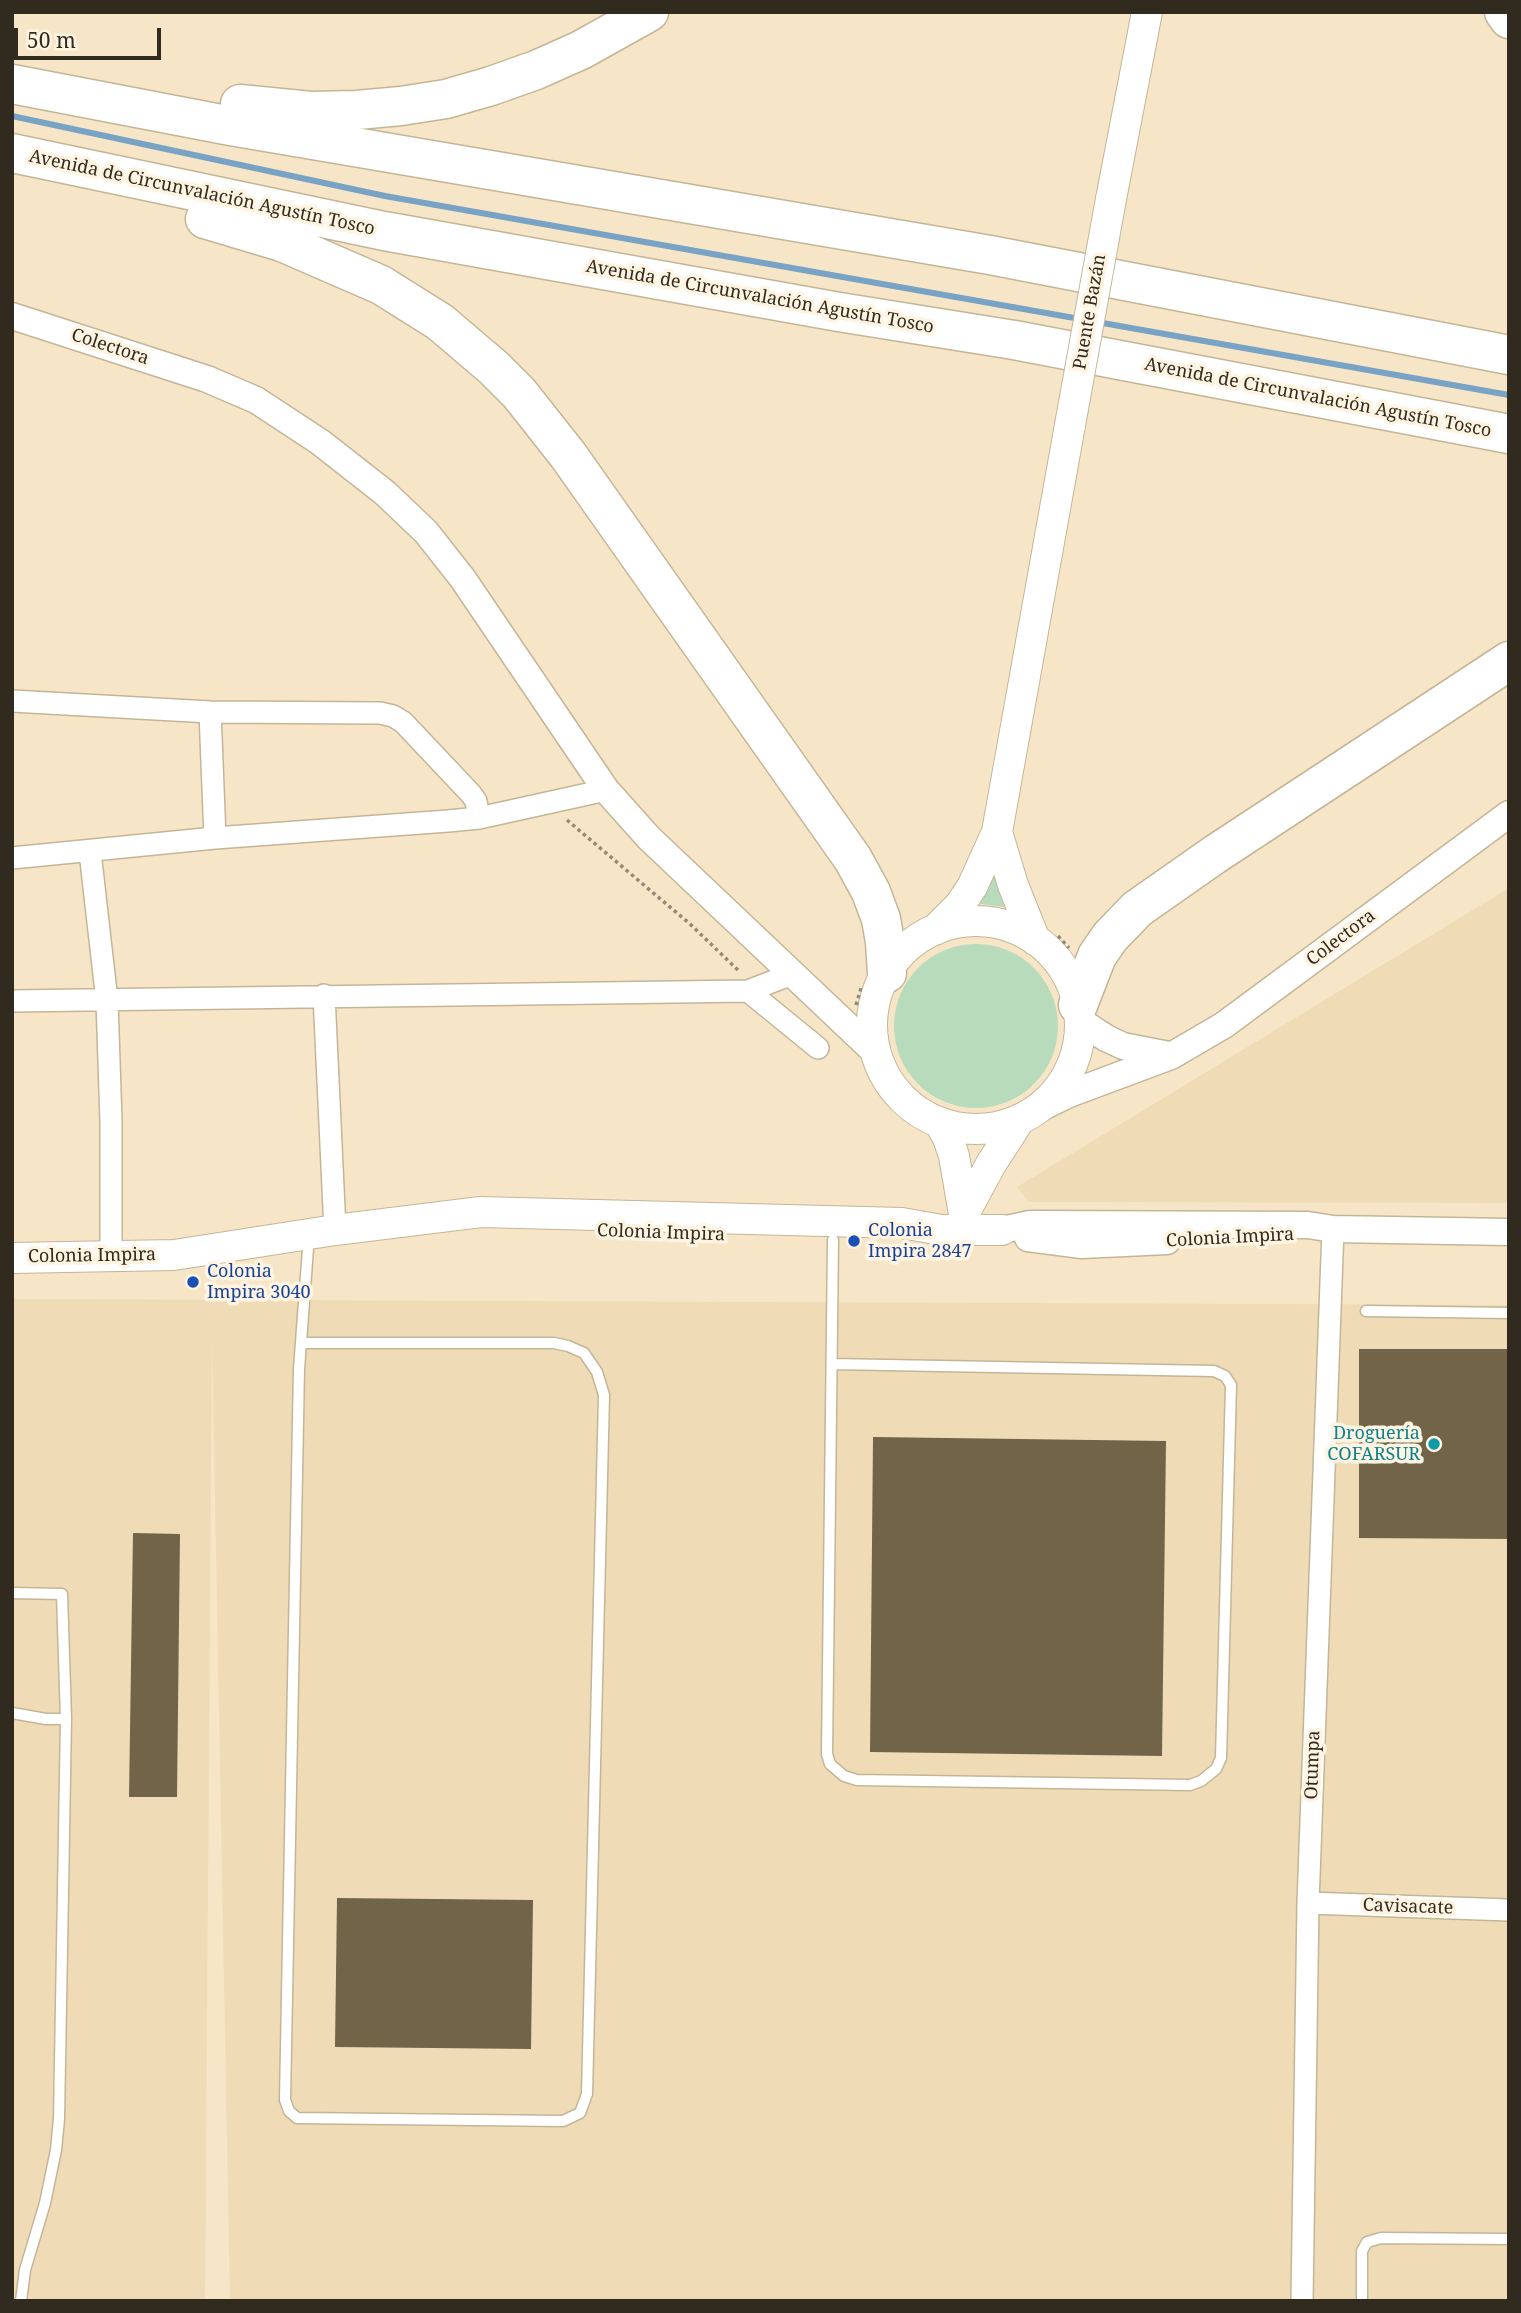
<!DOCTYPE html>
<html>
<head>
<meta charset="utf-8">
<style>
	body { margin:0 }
	#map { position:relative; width:1521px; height:2313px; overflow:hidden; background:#f6e6c7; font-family:"Noto Serif",serif }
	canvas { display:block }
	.frame { position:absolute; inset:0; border:14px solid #312b1f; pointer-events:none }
	.scale { position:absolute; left:14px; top:28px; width:147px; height:32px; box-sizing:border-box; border:4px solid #312b1f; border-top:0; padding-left:9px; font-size:21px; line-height:24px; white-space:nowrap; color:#312b1f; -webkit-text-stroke:5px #fef4e1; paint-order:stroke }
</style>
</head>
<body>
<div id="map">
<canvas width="1521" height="2313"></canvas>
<div class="frame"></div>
<div class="scale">50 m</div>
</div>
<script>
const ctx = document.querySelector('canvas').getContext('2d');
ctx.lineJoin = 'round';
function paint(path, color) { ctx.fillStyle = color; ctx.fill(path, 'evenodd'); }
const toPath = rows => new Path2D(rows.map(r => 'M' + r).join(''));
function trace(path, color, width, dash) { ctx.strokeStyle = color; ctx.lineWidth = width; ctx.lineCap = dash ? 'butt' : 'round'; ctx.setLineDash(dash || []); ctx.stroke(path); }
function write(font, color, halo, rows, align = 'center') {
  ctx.font = font + ' "Noto Serif",serif'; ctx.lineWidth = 7; ctx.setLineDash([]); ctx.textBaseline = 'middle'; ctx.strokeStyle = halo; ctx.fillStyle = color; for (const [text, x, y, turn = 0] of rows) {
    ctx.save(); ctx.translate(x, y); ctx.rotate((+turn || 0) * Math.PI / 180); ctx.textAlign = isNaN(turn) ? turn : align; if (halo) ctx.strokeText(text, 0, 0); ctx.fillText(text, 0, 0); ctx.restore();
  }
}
paint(toPath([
	[1509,888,1509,1203,1029,1202,1017,1187],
	[12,1299,1509,1305,1509,2301,230,2301,212,1341,205,2301,12,2301]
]), '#efdcb6');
paint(toPath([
	[994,863,1012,908,974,903],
	'894 1026a82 82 0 1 1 164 0a82 82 0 1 1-164 0Z'
]), '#b8dcbb');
trace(toPath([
	[12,116,385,196,1080,319],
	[1097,322,1509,395]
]), '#78a3c5', 6);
paint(toPath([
	[1359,1349,1509,1349,1509,1539,1359,1538],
	[873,1437,1166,1441,1162,1756,870,1752],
	[133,1533,180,1534,177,1797,129,1797],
	[337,1898,533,1900,531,2049,335,2047]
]), '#716448');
const service = toPath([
	[1366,1311,1509,1313],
	[302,1343,554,1343,568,1346,584,1353,597,1372,604,1395,587,2094,580,2113,563,2121,297,2118,289,2111,285,2100,299,1369,309,1235],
	[832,1364,1214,1371,1225,1376,1231,1385,1221,1758,1216,1769,1201,1781,1190,1785,857,1780,844,1776,830,1764,827,1754,833,1240],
	[12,1593,62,1594,66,1719,59,2119,56,2150,45,2203,25,2270,21,2301],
	[12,1713,46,1719,66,1719],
	[1362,2301,1362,2251,1367,2242,1381,2238,1509,2239]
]);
const minor = toPath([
	[12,701,210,712,380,713,393,716,403,722,471,794,476,801,479,818],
	[210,712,215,838],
	[90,852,107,1001,111,1122,111,1257],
	[12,858,215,838,448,821,479,818,606,790],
	[748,991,818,1048],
	[324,995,335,1230],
	[12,1001,748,991,792,974],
	[1308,1903,1509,1910],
	[1302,2301,1308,1903,1333,1229]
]);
const tertiary = toPath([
	[12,316,207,379,256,400,320,442,385,493,426,532,463,579,606,790,649,838,875,1052],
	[1080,1021,1106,1038,1123,1046,1169,1055],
	[1034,1111,1069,1094,1171,1056,1224,1025,1509,814],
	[1002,1230,1030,1224,1308,1225,1333,1229,1509,1232],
	[1028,1238,1082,1245,1167,1241]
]);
const secondary = toPath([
	[1111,199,1147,12],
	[997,832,1013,885,1035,940],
	'872 1025a104 104 0 1 1 208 0a104 104 0 1 1-208 0Z',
	[935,930,960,905,972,887,997,832,1070,425],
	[939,1122,948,1138,954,1156,964,1214,962,1229],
	[964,1214,991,1164,1020,1119],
	[12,1258,174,1255,335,1230,481,1212,902,1223,941,1230,1002,1230]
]);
const motorway = toPath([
	[1504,12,1509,19],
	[12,84,231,126,990,255,1509,355],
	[240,104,311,111,357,110,401,106,446,99,491,86,536,70,581,50,649,12],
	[12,153,384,231,839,312,1014,340,1509,434],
	[205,219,282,242,381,285,440,322,494,368,519,393,568,455,853,859,871,892,881,919,885,942,887,973],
	[1078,1005,1097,956,1110,937,1137,909,1214,855,1509,661]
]);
trace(service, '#c4b597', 13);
trace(minor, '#c4b597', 24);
trace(tertiary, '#c4b597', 29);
trace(secondary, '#c4b597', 32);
trace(motorway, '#c4b597', 41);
trace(toPath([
	[567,820,690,924,740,972],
	[1058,936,1069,948],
	[856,1005,862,985]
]), '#958a74', 3.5, [3.5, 3.5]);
trace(service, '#fff', 10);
trace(minor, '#fff', 21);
trace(tertiary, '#fff', 26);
trace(secondary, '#fff', 30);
trace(motorway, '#fff', 38);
const secondaryBridge = toPath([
	[1070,425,1111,199]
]);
trace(secondaryBridge, '#c4b597', 32, []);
trace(secondaryBridge, '#fff', 30);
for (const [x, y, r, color] of [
	[854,1241,7,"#1a4fb4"],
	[193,1282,7,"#1a4fb4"],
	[1434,1444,7,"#0f9aa8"]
]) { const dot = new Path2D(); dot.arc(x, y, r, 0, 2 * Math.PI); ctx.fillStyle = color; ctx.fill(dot); trace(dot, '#fef4e1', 2.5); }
write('18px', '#312b1f', '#fef4e1', [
	["Avenida de Circunvalación Agustín Tosco",202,193,12],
	["Avenida de Circunvalación Agustín Tosco",760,297,10],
	["Puente Bazán",1090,312,-80],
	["Colectora",110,347,18],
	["Avenida de Circunvalación Agustín Tosco",1318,398,11],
	["Colectora",1341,938,-37],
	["Colonia Impira",661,1233,2],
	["Colonia Impira",1230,1238,-3],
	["Colonia Impira",92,1256,-1],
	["Otumpa",1313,1765,-88],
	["Cavisacate",1408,1907,2]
]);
write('18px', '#164399', '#fef4e1', [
	["Colonia",868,1231],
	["Impira 2847",868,1252],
	["Colonia",207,1272],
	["Impira 3040",207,1293]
], 'left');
write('18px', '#0d838f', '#fef4e1', [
	["Droguería",1420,1434],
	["COFARSUR",1420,1455]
], 'right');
</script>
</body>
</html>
